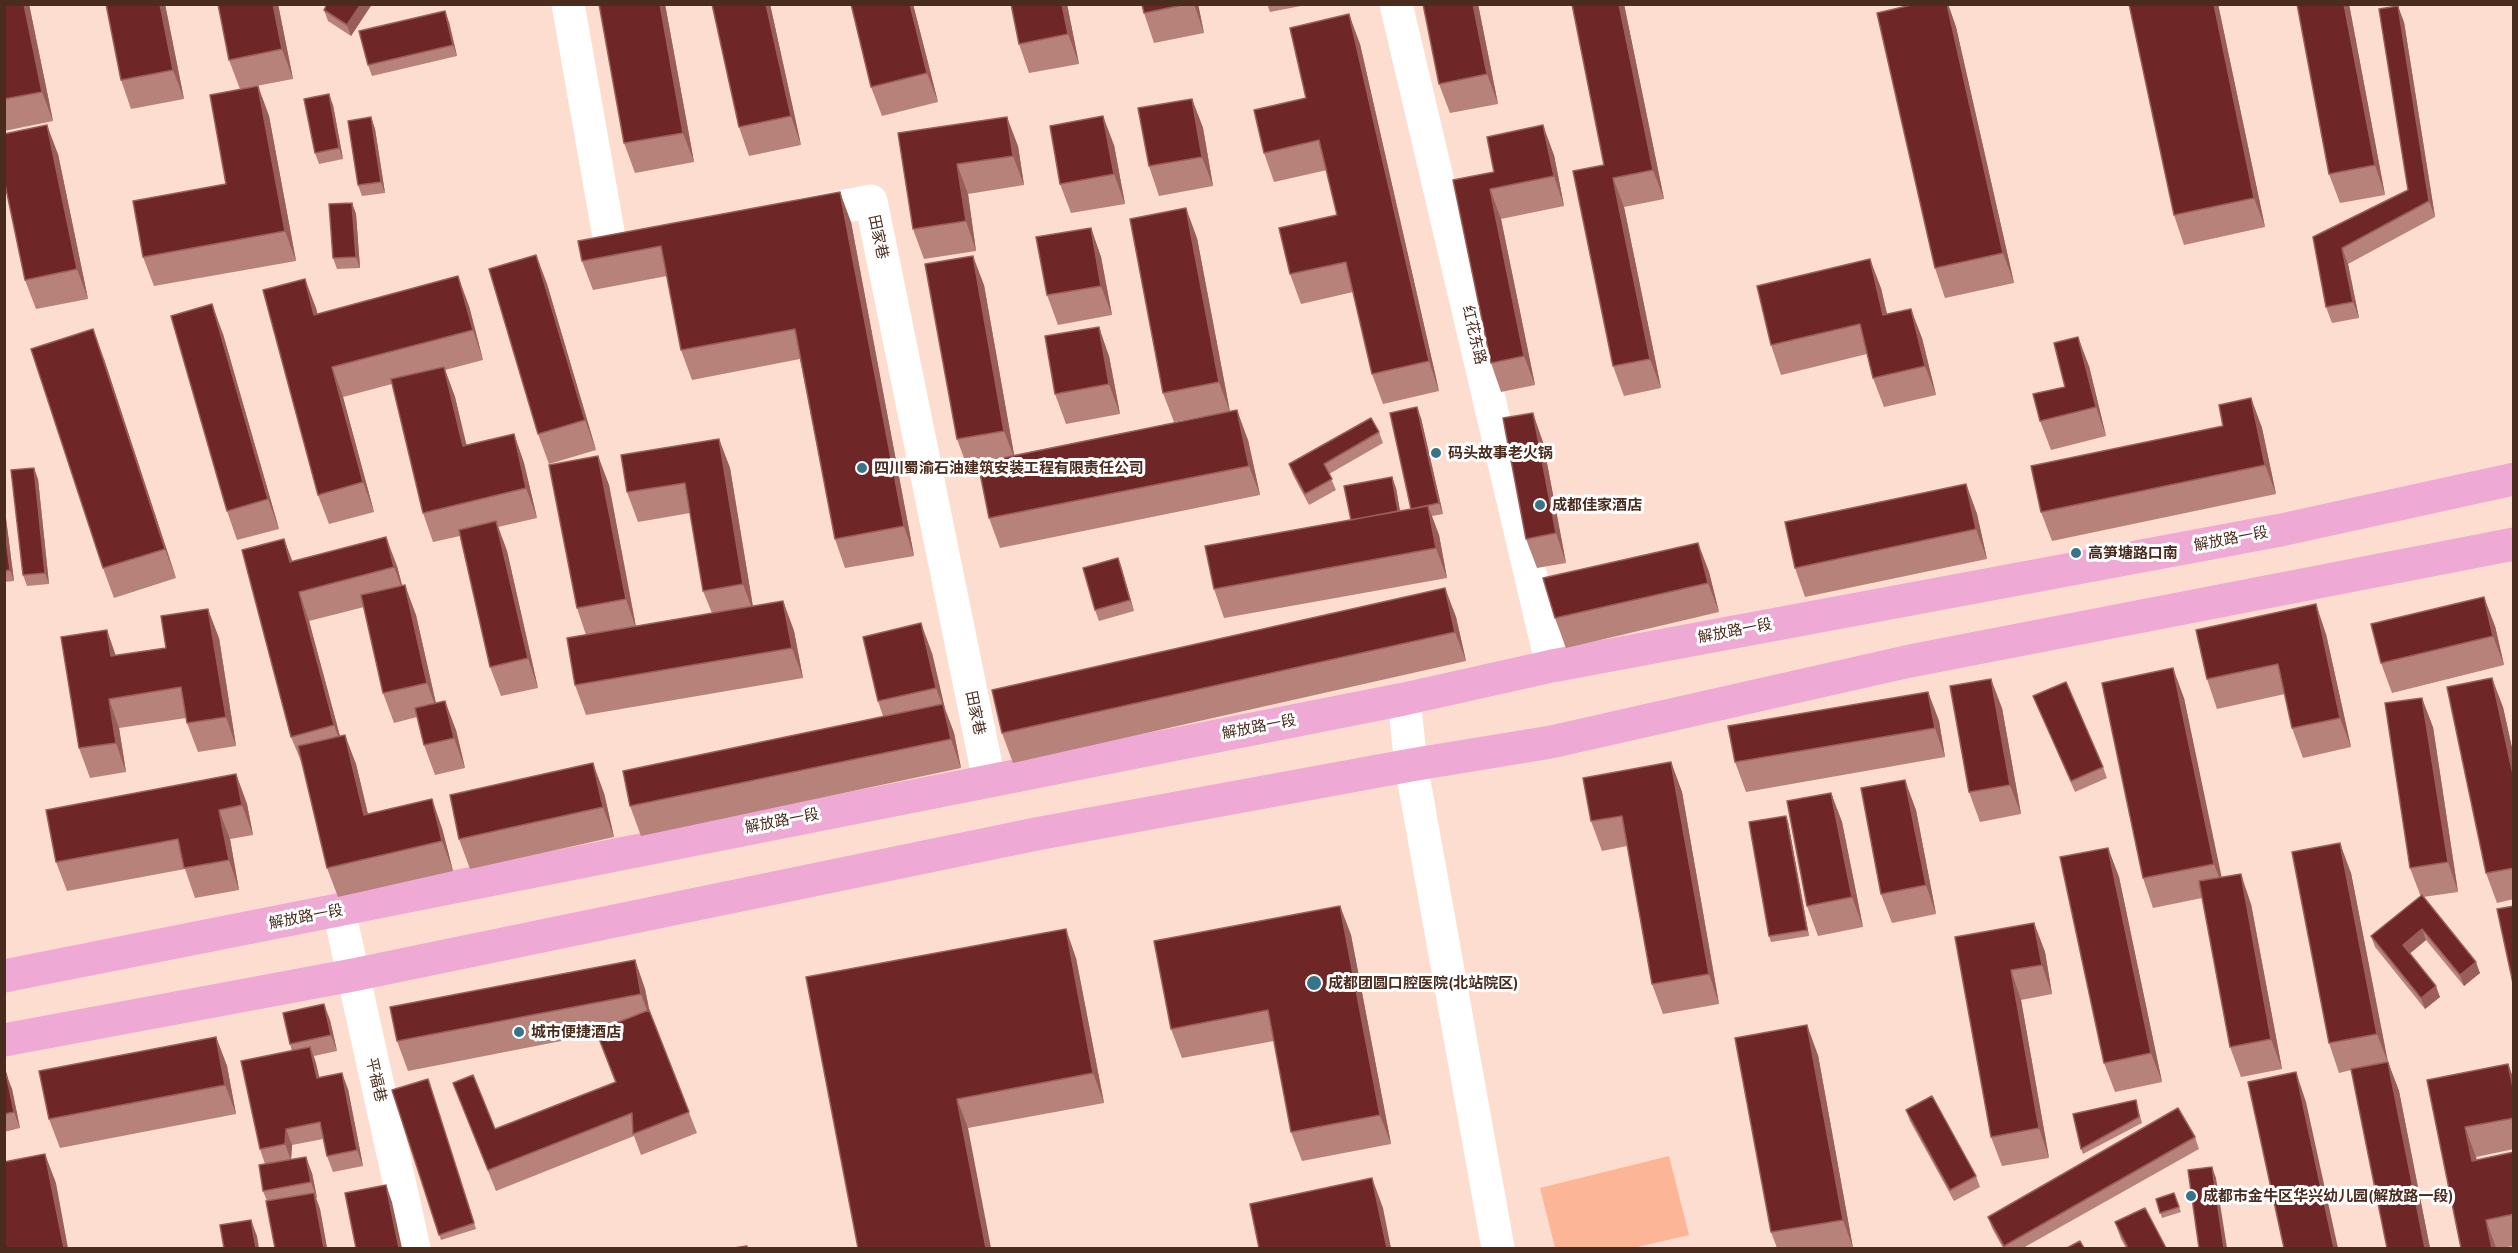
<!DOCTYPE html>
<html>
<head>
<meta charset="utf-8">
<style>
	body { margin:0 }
	#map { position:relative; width:2518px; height:1253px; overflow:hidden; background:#fdddcf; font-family:Mulish,sans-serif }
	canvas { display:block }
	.frame { position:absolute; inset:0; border:6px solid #4a2c1f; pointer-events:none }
</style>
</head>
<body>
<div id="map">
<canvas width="2518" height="1253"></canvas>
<div class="frame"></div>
</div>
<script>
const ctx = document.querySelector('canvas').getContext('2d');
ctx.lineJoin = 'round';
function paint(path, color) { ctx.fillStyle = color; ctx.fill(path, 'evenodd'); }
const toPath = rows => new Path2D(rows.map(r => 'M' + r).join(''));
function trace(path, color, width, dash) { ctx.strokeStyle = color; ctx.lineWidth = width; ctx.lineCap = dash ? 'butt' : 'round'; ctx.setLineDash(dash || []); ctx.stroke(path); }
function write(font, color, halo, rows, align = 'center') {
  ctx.font = font + ' Mulish,"Noto Sans SC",sans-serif'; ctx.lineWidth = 6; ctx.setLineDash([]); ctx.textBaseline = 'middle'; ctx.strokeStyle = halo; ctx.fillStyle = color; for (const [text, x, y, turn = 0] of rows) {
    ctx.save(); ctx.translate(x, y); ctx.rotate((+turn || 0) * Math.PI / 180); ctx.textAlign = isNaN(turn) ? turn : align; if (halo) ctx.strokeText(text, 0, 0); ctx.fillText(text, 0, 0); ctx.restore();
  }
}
paint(toPath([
	[1669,1156,1689,1235,1633,1248,1555,1248,1540,1188]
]), '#fdb597');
trace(toPath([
	[568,4,612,254,639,248],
	[1396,4,1552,666],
	[801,215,871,201,989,780],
	[1404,699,1411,765,1498,1248],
	[339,911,414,1248]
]), '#fff', 33);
trace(toPath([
	[4,976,1404,699,1552,666,2281,530,2514,479],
	[4,1040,353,975,1036,834,1411,765,1551,742,1910,661,2514,544]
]), '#eeaad4', 33);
paint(toPath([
	[4,4,29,4,53,121,4,131],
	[165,4,184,99,131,109,121,80],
	[218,4,278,4,293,79,240,89,229,60],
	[327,4,372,4,351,36,328,21,324,10],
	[599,4,665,4,694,162,635,173,624,143],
	[770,4,801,145,749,156,739,127],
	[851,4,913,4,938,102,882,116,871,87],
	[1011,4,1067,4,1079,64,1029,73,1019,44],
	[1142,4,1198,4,1204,33,1154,43,1144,13],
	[1267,4,1311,4,1270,12],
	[1423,4,1478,4,1498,104,1450,113,1439,84],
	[1572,4,1624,4,1664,199,1624,207,1661,388,1624,396,1613,366,1604,165],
	[1916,4,1948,4,1956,27,2014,283,1945,298,1935,268],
	[2129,4,2218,4,2265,227,2184,245,2174,215],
	[2349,4,2385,195,2340,203,2329,174],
	[449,22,457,56,372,76,368,65],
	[2404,22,2435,217,2348,264,2359,318,2332,323,2326,307,2313,237,2408,190],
	[1360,44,1439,391,1383,404,1372,374,1353,292,1301,304,1290,274,1337,215,1327,170,1274,182,1264,153,1306,98],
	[258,86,269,116,296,261,154,286,143,257,226,184],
	[1192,99,1203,128,1213,186,1159,196,1149,166],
	[333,105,343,159,319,164,315,153],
	[371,117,375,129,385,193,362,196,358,185],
	[898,133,1018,146,1024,185,968,194,976,251,924,259,913,229],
	[1114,145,1125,204,1071,213,1060,184],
	[58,154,88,299,36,309,25,280],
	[1554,155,1564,206,1501,219,1535,385,1501,392,1491,363,1453,180,1494,172],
	[352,203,356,214,360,268,337,269,333,258],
	[851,222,914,556,845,568,835,539,800,359,692,380,681,350,667,276,593,290,582,261,578,241],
	[1091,228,1101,257,1112,315,1058,325,1047,295],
	[1197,238,1230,412,1248,440,1260,495,1000,548,989,518,979,467,968,469,957,439,984,285,1014,455,1222,413,1174,422,1163,393],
	[536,255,547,284,596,450,549,464,538,434],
	[1881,288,1887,314,1922,338,1936,395,1884,407,1873,378,1867,354,1781,375,1771,345],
	[469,306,483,360,445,370,455,397,466,445,514,434,524,463,537,518,498,527,507,551,538,688,501,696,490,667,460,536,433,542,423,513,392,384,343,397,374,512,329,524,318,495,316,308,317,314],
	[223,334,279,529,237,540,227,511],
	[1109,356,1120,414,1066,424,1055,394],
	[104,359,176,578,114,598,103,568],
	[2089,366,2106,436,2051,450,2040,421,2065,387],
	[2251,398,2262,428,2276,494,2052,541,2041,512,2223,426],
	[1421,418,1443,514,1432,516,1439,535,1447,578,1224,618,1214,589,1351,520,1396,488,1400,511,1411,509],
	[1379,432,1383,443,1329,474,1336,490,1309,505,1293,475,1289,464],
	[719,439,730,468,753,606,783,601,794,631,803,678,586,715,575,685,586,635,577,608,598,456,609,485,636,626,712,613,703,591,690,513,638,522,627,492],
	[1543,442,1566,563,1537,568,1526,539],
	[38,479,49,584,27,586,23,575],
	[1966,484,1977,514,1987,559,1805,597,1795,568],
	[4,503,14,581,4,582],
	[1698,543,1709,572,1719,612,1566,648,1555,618],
	[1118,558,1134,611,1099,621,1095,610],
	[293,561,397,566,402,586,416,615,436,703,456,730,465,768,435,775,424,745,417,717,394,723,383,693,364,607,309,621,340,736,356,764,368,814,442,828,453,871,338,897,327,868,303,766,291,737],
	[1445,588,1456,617,1466,661,1013,763,1002,733],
	[2495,626,2504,665,2392,693,2381,663],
	[2326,634,2351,747,2303,758,2292,728,2285,694,2217,709,2207,679],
	[219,638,236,746,198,752,187,723,186,718,119,728,126,772,90,778,79,748,116,656,166,648],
	[932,653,945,709,954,733,961,768,641,836,630,806,883,716,878,701],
	[1928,692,1939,721,1945,757,1746,792,1735,762],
	[2033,696,2103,767,2107,778,2075,792],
	[2184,698,2221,878,2251,904,2282,1069,2241,1077,2230,1047,2202,898,2153,908,2143,878],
	[2503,707,2514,757,2514,899,2497,903,2486,873],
	[2002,708,2021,814,1980,822,1969,792],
	[2433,727,2458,892,2423,897,2480,973,2464,986,2426,940,2410,953,2440,997,2425,1009,2375,947,2371,936,2421,897,2410,868],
	[1671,762,1682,792,1719,1004,1663,1014,1652,984,1627,846,1602,851,1591,821],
	[236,774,247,804,253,835,230,839,239,890,195,898,185,869,67,891,56,862],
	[604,793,614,837,470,869,459,839],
	[1831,793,1842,822,1863,927,1818,936,1807,906],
	[1916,810,1936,914,1892,923,1881,894],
	[1788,822,1809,936,1771,942,1769,936],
	[2108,848,2119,877,2162,1082,2115,1092,2104,1063],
	[2351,873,2388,1062,2399,1091,2430,1248,2387,1248,2351,1070,2339,1073,2329,1043],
	[1340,906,1351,935,1391,1144,1302,1161,1291,1132,1274,1041,1182,1058,1171,1029],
	[2034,923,2045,952,2052,994,2021,1000,2049,1158,2002,1166,1991,1137,1955,937],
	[1076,958,1104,1103,968,1128,806,977],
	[635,960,645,989,650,1013,697,1133,641,1155,634,1136,496,1191,453,1083,495,1129,615,1082,597,1034,408,1071,397,1041],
	[330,1020,337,1051,314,1056,319,1077,348,1089,363,1166,333,1172,327,1156,323,1139,292,1145,291,1159,312,1173,317,1198,316,1198,320,1209,327,1248,275,1248,267,1201,263,1191,265,1164,260,1149,292,1051,290,1044],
	[216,1037,227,1066,236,1114,60,1148,49,1119],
	[1818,1055,1853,1248,1777,1248,1771,1232],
	[2508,1064,2514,1080,2514,1149,2476,1157,2477,1160,2514,1152,2514,1246,2500,1248,2461,1248,2427,1080],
	[4,1073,12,1089,20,1128,4,1132],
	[428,1079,476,1229,441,1240,392,1090],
	[2136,1100,2142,1123,2083,1154,2081,1149],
	[1906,1110,1976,1176,1980,1187,1954,1201,1910,1121],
	[2195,1137,2199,1149,2023,1248,2003,1248,1992,1228,1988,1217],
	[2174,1193,2181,1212,2162,1218,2156,1199],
	[2115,1222,2166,1248,2126,1248,2121,1239]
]), '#b6827a');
paint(toPath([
	[24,4,29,4,53,121,42,92],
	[160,4,165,4,184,99,173,70],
	[273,4,278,4,293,79,282,49],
	[361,4,372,4,351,36,347,25],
	[660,4,665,4,694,162,683,133],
	[766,4,770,4,801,145,791,116],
	[910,4,913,4,938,102,927,73],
	[1062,4,1067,4,1079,64,1068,34],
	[1194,4,1198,4,1204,33],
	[1473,4,1478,4,1498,104,1487,74],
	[1619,4,1624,4,1664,199,1653,170],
	[1947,4,1948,4,1956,27,2014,283,2003,253],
	[2214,4,2218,4,2265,227,2254,198],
	[2344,4,2349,4,2385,195,2375,165],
	[2398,6,2404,22,2435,217,2429,201],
	[445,11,449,22,457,56,453,45],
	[1349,14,1360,44,1439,391,1429,361],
	[258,86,269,116,296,261,285,231],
	[329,94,333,105,343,159,339,148],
	[1192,99,1203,128,1213,186,1202,157],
	[1103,116,1114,145,1125,204,1114,174],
	[371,117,375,129,385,193,381,182],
	[1007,117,1018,146,1024,185,1013,156],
	[47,125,58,154,88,299,77,269],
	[1543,125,1554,155,1564,206,1554,176],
	[957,164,968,194,976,251,966,221],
	[1613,178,1624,207,1661,388,1650,359],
	[1490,189,1501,219,1535,385,1524,356],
	[840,192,851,222,914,556,904,526],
	[352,203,356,214,360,268,356,257],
	[1186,208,1197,238,1230,412,1219,382],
	[1091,228,1101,257,1112,315,1101,286],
	[2342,248,2348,264,2359,318,2353,302],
	[536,255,547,284,596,450,585,420],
	[973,256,984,285,1015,460,1004,431],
	[1870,259,1881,288,1894,345,1883,315],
	[458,276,469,306,483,360,473,330],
	[305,279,316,308,325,344,314,315],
	[212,304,223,334,279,529,268,499],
	[1911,309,1922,338,1936,395,1925,366],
	[1099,327,1109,356,1120,414,1109,384],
	[93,329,104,359,176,578,165,549],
	[2078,337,2089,366,2106,436,2096,407],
	[332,367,343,397,374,512,363,482],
	[444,367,455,397,474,476,463,446],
	[2251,398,2262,428,2276,494,2265,465],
	[1417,407,1421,418,1443,514,1439,503],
	[1237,410,1248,440,1260,495,1249,466],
	[1533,413,1543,442,1566,563,1556,533],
	[514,434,524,463,537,518,526,488],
	[719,439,730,468,754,614,743,584],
	[598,456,609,485,636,628,626,599],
	[34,468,38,479,49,584,45,573],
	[1392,477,1396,488,1403,528,1399,517],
	[1966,484,1977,514,1987,559,1976,529],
	[4,503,14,581,10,570,4,524],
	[1428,506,1439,535,1447,578,1436,548],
	[496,521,507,551,538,688,528,658],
	[386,537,397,566,405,596,394,567],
	[284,539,295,568,290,562],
	[1698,543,1709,572,1719,612,1708,583],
	[1118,558,1122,569,1134,611,1130,600],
	[405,585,416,615,438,713,427,683],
	[1445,588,1456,617,1466,661,1455,632],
	[299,592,309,621,345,755,334,725],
	[2484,597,2495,626,2504,665,2493,636],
	[783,601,794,631,803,678,792,648],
	[2316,604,2326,634,2351,747,2340,718],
	[208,609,219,638,236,746,226,717],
	[921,623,932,653,945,709,954,733,961,768,951,739,945,711,936,688],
	[107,630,117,659,111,656],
	[2173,668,2184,698,2225,893,2214,864],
	[2492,678,2503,707,2514,757,2514,779],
	[1991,679,2002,708,2021,814,2010,785],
	[1928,692,1939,721,1945,757,1935,728],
	[2422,698,2433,727,2458,892,2448,862],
	[109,699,119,728,126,772,116,743],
	[445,701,456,730,465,768,454,738],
	[345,735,356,764,375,844,364,815],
	[1671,762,1682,792,1719,1004,1709,974],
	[593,763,604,793,614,837,603,807],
	[236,774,247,804,253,835,242,805],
	[1905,780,1916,810,1936,914,1926,885],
	[1831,793,1842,822,1863,927,1852,897],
	[432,799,442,828,453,871,442,841],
	[219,810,230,839,239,890,229,860],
	[1786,816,1788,822,1809,936,1807,930],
	[2340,843,2351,873,2388,1063,2377,1034],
	[2108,848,2119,877,2162,1082,2151,1053],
	[2241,874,2251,904,2282,1069,2271,1039],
	[1340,906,1351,935,1391,1144,1380,1115],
	[2034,923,2045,952,2052,994,2042,965],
	[1066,929,1076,958,1104,1103,1093,1073],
	[2422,929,2426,940,2407,956,2403,945],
	[635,960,645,989,652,1024,641,994],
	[2476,962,2480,973,2464,986,2460,975],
	[2011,970,2021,1000,2049,1158,2039,1128],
	[2436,986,2440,997,2425,1009,2421,998],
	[324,1004,330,1020,337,1051,331,1035],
	[1807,1025,1818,1055,1853,1248,1843,1220],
	[216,1037,227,1066,236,1114,225,1085],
	[310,1047,316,1063,323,1094,317,1078],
	[2388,1062,2399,1091,2430,1248,2425,1248],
	[2508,1064,2514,1080,2514,1093],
	[2296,1072,2306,1102,2338,1248,2334,1248],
	[6,1073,12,1089,20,1128,14,1112],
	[342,1073,348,1089,363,1166,357,1150],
	[957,1099,968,1128,991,1248,986,1248],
	[2465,1127,2476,1157,2483,1190,2472,1161],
	[286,1129,292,1145,291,1160,285,1144],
	[45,1154,56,1183,68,1248,64,1248],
	[306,1157,312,1173,317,1198,311,1182],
	[2212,1167,2216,1178,2227,1248,2224,1248],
	[1372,1178,1383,1208,1391,1248,1387,1248],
	[386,1185,392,1202,402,1248,399,1248],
	[314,1193,320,1209,327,1248,324,1248],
	[251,1220,257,1236,259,1248,256,1248],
	[2486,1220,2496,1248,2492,1248]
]), '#995e59');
const building = toPath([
	[4,4,24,4,42,92,4,99,4,4],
	[106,4,160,4,173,70,121,80,106,4],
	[218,4,273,4,282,49,229,60,218,4],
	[327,4,361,4,347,25,324,10,327,4],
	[599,4,660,4,683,133,624,143,599,4],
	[712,4,766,4,791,116,739,127,712,4],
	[851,4,910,4,927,73,871,87,851,4],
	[1011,4,1062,4,1068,34,1019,44,1011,4],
	[1142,4,1187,4,1144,13,1142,4],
	[1423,4,1473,4,1487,74,1439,84,1423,4],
	[1572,4,1619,4,1653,170,1613,178,1650,359,1613,366,1573,171,1604,165,1572,4],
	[1916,4,1947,4,2003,253,1935,268,1877,13,1916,4],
	[2129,4,2214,4,2254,198,2174,215,2129,4],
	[2297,4,2344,4,2375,165,2329,174,2297,4],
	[2398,6,2429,201,2342,248,2353,302,2326,307,2313,237,2408,190,2379,9,2398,6],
	[445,11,453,45,368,65,359,31,445,11],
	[1349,14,1429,361,1372,374,1346,262,1290,274,1279,228,1337,215,1319,140,1264,153,1254,110,1306,98,1290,28,1349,14],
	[258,86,285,231,143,257,133,201,226,184,210,95,258,86],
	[329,94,339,148,315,153,304,99,329,94],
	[1192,99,1202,157,1149,166,1138,108,1192,99],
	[1103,116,1114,174,1060,184,1050,126,1103,116],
	[371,117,381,182,358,185,348,121,371,117],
	[1007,117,1013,156,957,164,966,221,913,229,898,133,1007,117],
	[47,125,77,269,25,280,4,179,4,134,47,125],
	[1543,125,1554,176,1490,189,1524,356,1491,363,1453,180,1494,172,1487,137,1543,125],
	[840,192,904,526,835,539,795,329,681,350,661,246,582,261,578,241,840,192],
	[352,203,356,257,333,258,329,204,352,203],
	[1186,208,1219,382,1163,393,1130,219,1186,208],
	[1091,228,1101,286,1047,295,1036,237,1091,228],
	[536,255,585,420,538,434,489,269,536,255],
	[973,256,1004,431,957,439,925,264,973,256],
	[1870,259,1883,315,1911,309,1925,366,1873,378,1860,324,1771,345,1757,286,1870,259],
	[458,276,473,330,332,367,363,482,318,495,263,290,305,279,314,315,458,276],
	[212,304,268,499,227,511,171,316,212,304],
	[1099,327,1109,384,1055,394,1045,336,1099,327],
	[93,329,165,549,103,568,31,349,93,329],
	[2078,337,2096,407,2040,421,2033,394,2065,387,2054,343,2078,337],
	[444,367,463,446,514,434,526,488,423,513,391,379,444,367],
	[2251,398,2265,465,2041,512,2031,466,2223,426,2219,405,2251,398],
	[1417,407,1439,503,1411,509,1390,413,1417,407],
	[1237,410,1249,466,989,518,978,463,1237,410],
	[1533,413,1556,533,1526,539,1503,418,1533,413],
	[1371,418,1379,432,1324,464,1332,479,1305,494,1289,464,1371,418],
	[719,439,743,584,703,591,685,483,627,492,621,455,719,439],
	[598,456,626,599,577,608,549,465,598,456],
	[34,468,45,573,23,575,11,470,34,468],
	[1392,477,1398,511,1351,520,1344,486,1392,477],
	[1966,484,1976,529,1795,568,1785,522,1966,484],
	[1428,506,1436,548,1214,589,1205,546,1428,506],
	[496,521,528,658,490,667,459,530,496,521],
	[4,524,10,570,4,571,4,524],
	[386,537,394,567,299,592,334,725,291,737,242,550,284,539,290,562,386,537],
	[1698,543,1708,583,1555,618,1543,578,1698,543],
	[1118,558,1130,600,1095,610,1083,568,1118,558],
	[405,585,427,683,383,693,361,595,405,585],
	[1445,588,1455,632,1002,733,992,690,1445,588],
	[2484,597,2493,636,2381,663,2371,624,2484,597],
	[783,601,792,648,575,685,567,638,783,601],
	[2316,604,2340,718,2292,728,2278,664,2207,679,2196,630,2316,604],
	[208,609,226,717,187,723,181,687,109,699,116,743,79,748,61,637,107,630,111,656,166,648,161,616,208,609],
	[921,623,936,688,878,701,863,637,921,623],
	[2173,668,2214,864,2143,878,2102,683,2173,668],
	[2492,678,2514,779,2514,868,2486,873,2447,687,2492,678],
	[1991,679,2010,785,1969,792,1950,686,1991,679],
	[2066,682,2103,767,2071,781,2033,696,2066,682],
	[1928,692,1935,728,1735,762,1728,726,1928,692],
	[2422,698,2448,862,2410,868,2385,703,2422,698],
	[445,701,454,738,424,745,415,708,445,701],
	[943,704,951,739,630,806,623,771,943,704],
	[345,735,364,815,432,799,442,841,327,868,298,746,345,735],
	[1671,762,1709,974,1652,984,1622,816,1591,821,1583,778,1671,762],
	[593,763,603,807,459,839,450,795,593,763],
	[236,774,242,805,219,810,229,860,184,868,178,839,56,862,46,810,236,774],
	[1905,780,1926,885,1881,894,1861,788,1905,780],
	[1831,793,1852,897,1807,906,1787,801,1831,793],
	[1786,816,1807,930,1769,936,1749,822,1786,816],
	[2340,843,2377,1034,2329,1043,2292,852,2340,843],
	[2108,848,2151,1053,2104,1063,2060,857,2108,848],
	[2241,874,2271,1039,2230,1047,2199,881,2241,874],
	[2422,895,2476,962,2460,975,2422,929,2403,945,2436,986,2421,998,2371,936,2422,895],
	[1340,906,1380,1115,1291,1132,1268,1010,1171,1029,1154,941,1340,906],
	[2514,906,2514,988,2497,909,2514,906],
	[2034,923,2042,965,2011,970,2039,1128,1991,1137,1955,937,2034,923],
	[1066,929,1093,1073,957,1099,986,1248,858,1248,806,977,1066,929],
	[635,960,641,994,397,1041,390,1007,635,960],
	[324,1004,331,1035,290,1044,283,1013,324,1004],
	[649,1010,689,1112,633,1134,632,1113,488,1170,453,1083,473,1075,495,1129,616,1082,596,1031,649,1010],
	[1807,1025,1843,1220,1771,1232,1735,1038,1807,1025],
	[216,1037,225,1085,49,1119,39,1071,216,1037],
	[310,1047,317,1078,342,1073,357,1150,327,1156,320,1122,286,1129,285,1144,260,1149,241,1061,310,1047],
	[2388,1062,2425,1248,2387,1248,2351,1069,2388,1062],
	[2508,1064,2514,1093,2514,1118,2465,1127,2472,1161,2514,1152,2514,1214,2486,1220,2492,1248,2461,1248,2427,1080,2508,1064],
	[2296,1072,2334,1248,2284,1248,2248,1082,2296,1072],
	[4,1073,6,1073,14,1112,4,1114,4,1073],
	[428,1079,474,1223,439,1235,392,1090,428,1079],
	[1932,1096,1976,1176,1950,1190,1906,1110,1932,1096],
	[2136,1100,2139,1117,2081,1149,2073,1114,2136,1100],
	[2178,1108,2195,1137,2004,1246,1988,1217,2178,1108],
	[45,1154,64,1248,4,1248,4,1162,45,1154],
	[306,1157,311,1182,263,1191,259,1165,306,1157],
	[2212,1167,2224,1248,2199,1248,2188,1170,2212,1167],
	[1372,1178,1387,1248,1259,1248,1250,1204,1372,1178],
	[386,1185,399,1248,356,1248,345,1193,386,1185],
	[314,1193,324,1248,275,1248,266,1201,314,1193],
	[2174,1193,2179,1207,2160,1213,2156,1199,2174,1193],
	[2145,1208,2166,1248,2128,1248,2115,1222,2145,1208],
	[251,1220,256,1248,224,1248,220,1225,251,1220],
	[2080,1241,2084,1248,2067,1248,2080,1241],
	[747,1246,747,1248,734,1248,747,1246]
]);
paint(building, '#6e2726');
trace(building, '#995e59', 1.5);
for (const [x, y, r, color] of [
	[1436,453,6,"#36748a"],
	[862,468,6,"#36748a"],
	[1540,505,6,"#36748a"],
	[2076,553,6,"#36748a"],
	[1314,983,8,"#36748a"],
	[519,1032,6,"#36748a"],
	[2191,1196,6,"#36748a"]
]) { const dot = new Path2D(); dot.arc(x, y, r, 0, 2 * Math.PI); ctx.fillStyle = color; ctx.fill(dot); trace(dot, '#fff', 2); }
write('15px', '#4a2c1f', '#fff', [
	["田家巷",878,237,78],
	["红花东路",1474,335,77],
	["解放路一段",2231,539,-11],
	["解放路一段",1735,631,-11],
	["田家巷",975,713,78],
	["解放路一段",1259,727,-11],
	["解放路一段",782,821,-11],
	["解放路一段",306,917,-11],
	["平福巷",376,1080,77]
]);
write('bold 15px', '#4a2c1f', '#fff', [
	["码头故事老火锅",1448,453],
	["四川蜀渝石油建筑安装工程有限责任公司",874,468],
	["成都佳家酒店",1552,505],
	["高笋塘路口南",2088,553],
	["成都团圆口腔医院(北站院区)",1328,983],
	["城市便捷酒店",531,1032],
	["成都市金牛区华兴幼儿园(解放路一段)",2203,1196]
], 'left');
</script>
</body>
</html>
